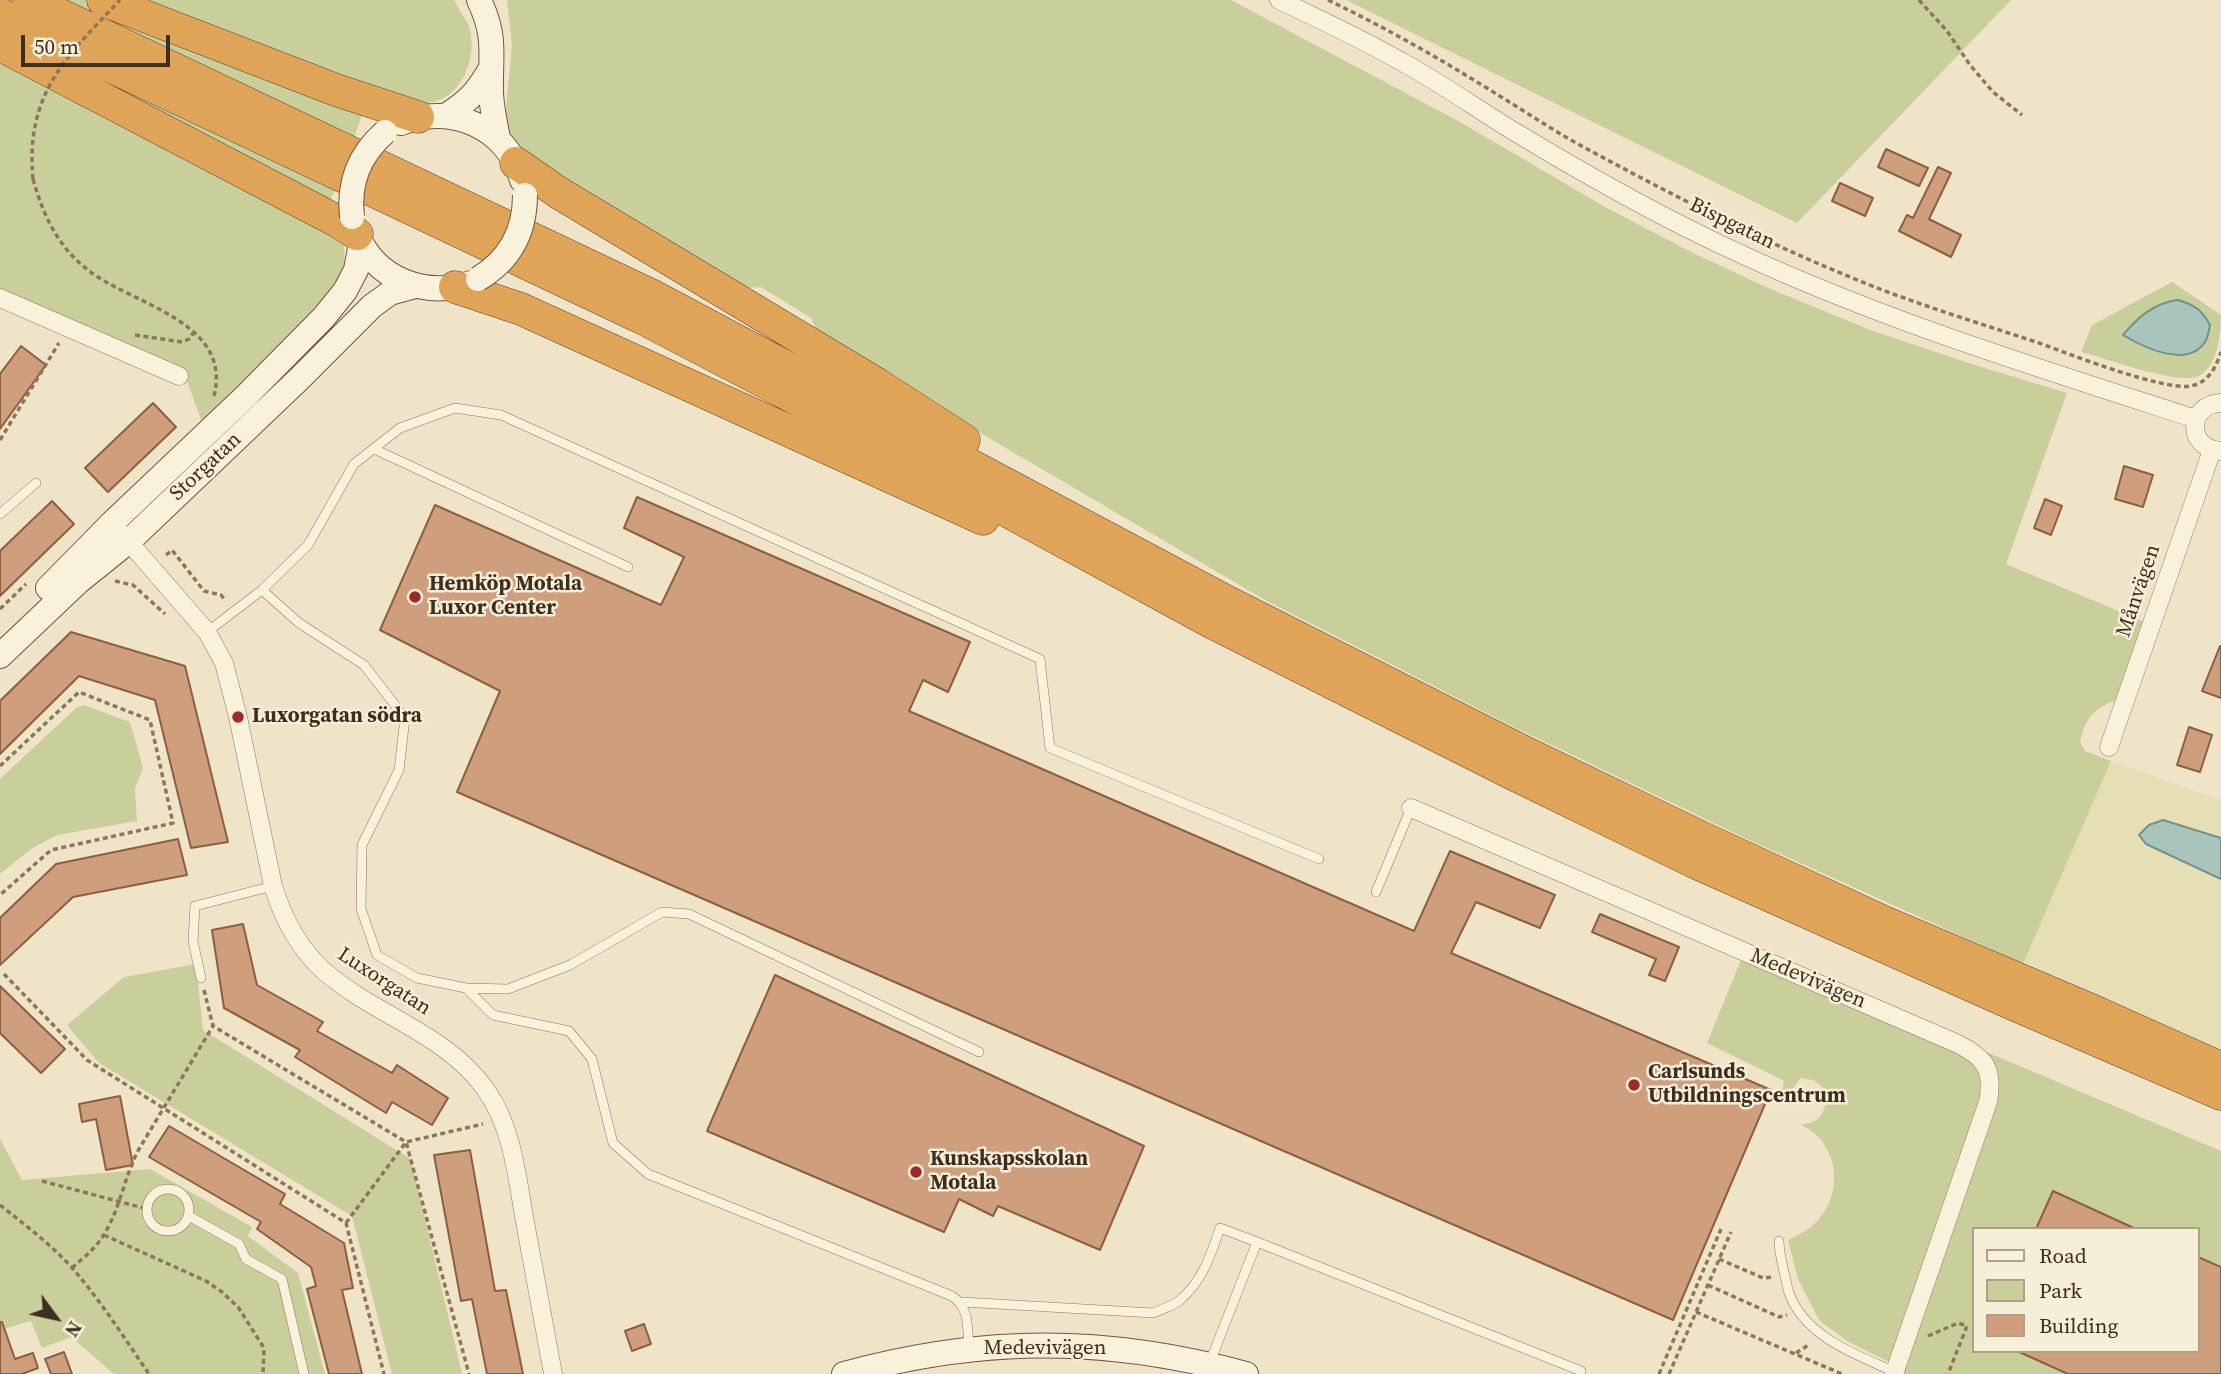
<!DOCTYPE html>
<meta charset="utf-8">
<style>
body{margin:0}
#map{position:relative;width:2221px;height:1374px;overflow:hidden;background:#f0e4c8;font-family:"Source Serif 4",serif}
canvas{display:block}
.legend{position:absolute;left:1972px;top:1227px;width:228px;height:126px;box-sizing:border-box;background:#f7eed8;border:2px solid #ada18e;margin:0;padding:9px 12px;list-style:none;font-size:21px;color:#3d2e20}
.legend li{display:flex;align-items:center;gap:14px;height:35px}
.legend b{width:35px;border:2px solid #ada18e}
.north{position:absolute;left:21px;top:1283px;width:70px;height:70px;-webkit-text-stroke:5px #f7eed8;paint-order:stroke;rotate:123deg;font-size:19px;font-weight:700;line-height:28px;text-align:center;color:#3d2e20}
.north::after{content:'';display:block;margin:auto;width:24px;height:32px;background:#3d2e20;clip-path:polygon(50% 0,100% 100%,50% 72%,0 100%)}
.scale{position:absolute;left:21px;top:35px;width:149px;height:32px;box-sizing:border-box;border:4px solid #3d2e20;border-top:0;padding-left:9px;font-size:21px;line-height:24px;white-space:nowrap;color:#3d2e20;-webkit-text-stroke:5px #f7eed8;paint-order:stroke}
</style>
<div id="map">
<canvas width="2221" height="1374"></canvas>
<ul class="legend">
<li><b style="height:9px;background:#faf1dc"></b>Road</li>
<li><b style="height:19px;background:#c9cf9b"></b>Park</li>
<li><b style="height:19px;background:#cf9f7d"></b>Building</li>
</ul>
<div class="north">N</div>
<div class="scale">50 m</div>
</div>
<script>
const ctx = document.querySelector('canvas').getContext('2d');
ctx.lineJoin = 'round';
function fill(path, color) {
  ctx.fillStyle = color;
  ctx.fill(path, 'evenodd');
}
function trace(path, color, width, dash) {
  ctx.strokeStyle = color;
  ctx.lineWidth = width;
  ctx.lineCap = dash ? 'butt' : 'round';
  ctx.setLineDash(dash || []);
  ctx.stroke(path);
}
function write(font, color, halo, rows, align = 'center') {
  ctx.font = font + ' "Source Serif 4",serif';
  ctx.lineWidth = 5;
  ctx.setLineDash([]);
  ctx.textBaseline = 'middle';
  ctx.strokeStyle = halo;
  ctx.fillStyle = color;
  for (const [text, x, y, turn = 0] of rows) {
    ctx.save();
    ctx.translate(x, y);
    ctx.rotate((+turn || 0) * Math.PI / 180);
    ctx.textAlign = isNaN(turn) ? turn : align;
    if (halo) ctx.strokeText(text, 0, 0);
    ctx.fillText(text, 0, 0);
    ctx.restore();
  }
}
const farmland = new Path2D(`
 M 2111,761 L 2221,800 L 2221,1052 L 2023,964 Z`);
const green = new Path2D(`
 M 0,0 L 454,0 C 458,8 464,16 468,24 C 480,54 462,103 424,103 C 407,102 388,94 371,90 L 335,191 L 319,219 L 344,244 L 345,265 L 333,288 L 304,327 L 203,425 L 183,370 L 0,306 Z
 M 507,0 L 1231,0 L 1460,122 L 1607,208 L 1691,252 L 1766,287 L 1868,329 L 1965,362 L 2067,393 L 2006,564 L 2145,622 L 2115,701 C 2094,707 2084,721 2080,742 L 2085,751 L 2111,761 L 2023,964 L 1747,839 L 1514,727 L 1265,600 L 820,339 L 811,318 L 761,287 L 737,289 L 550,177 L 515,144 L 508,128 L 506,107 L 512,45 Z
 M 1346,0 L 2011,0 L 1797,223 Z
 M 2172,282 L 2221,315 C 2221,333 2218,366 2199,376 C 2180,386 2105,358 2081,352 L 2092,325 Z
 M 84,705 L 130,722 L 143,768 L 135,789 L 137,821 L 57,835 L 31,849 L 0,874 L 0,779 L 76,708 Z
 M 1745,950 L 2221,1151 L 2221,1374 L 1897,1374 L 1900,1365 L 1885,1360 L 1847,1341 L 1819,1320 L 1798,1279 L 1788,1240 C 1796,1236 1805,1232 1812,1226 C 1845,1198 1841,1143 1801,1125 C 1826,1120 1820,1113 1831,1094 L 1813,1080 L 1801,1078 L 1786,1098 L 1781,1095 L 1784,1081 L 1707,1043 ZM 1974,1229 L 2198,1229 L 2198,1351 L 1974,1351 Z
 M 196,964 L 203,1030 L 411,1159 L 462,1374 L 392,1374 L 352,1216 L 99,1063 L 67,1025 L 124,977 Z
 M 0,1139 L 22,1180 L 150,1169 L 252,1227 L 248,1236 L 298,1273 L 325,1374 L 114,1374 L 71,1337 L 42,1348 L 31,1321 L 0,1330 Z`);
const water = new Path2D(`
 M 2178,300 C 2195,305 2202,310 2210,325 C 2209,330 2208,338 2205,342 C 2187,369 2143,347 2123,335 C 2138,317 2154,303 2178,300 Z
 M 2163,820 L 2221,838 L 2221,879 L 2146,844 L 2139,835 L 2149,825 Z`);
const building = new Path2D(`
 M 1886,149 L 1928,168 L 1919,186 L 1878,167 Z
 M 1938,167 L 1951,173 L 1929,219 L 1961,235 L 1951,257 L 1899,231 L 1907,215 L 1913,218 Z
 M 1840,183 L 1873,198 L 1865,216 L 1832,201 Z
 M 21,346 L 46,365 L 0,429 L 0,374 Z
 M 153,403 L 176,427 L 108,492 L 85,468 Z
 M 2124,466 L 2153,475 L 2143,507 L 2115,499 Z
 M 637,497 L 970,642 L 948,692 L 923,680 L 909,711 L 1414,931 L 1450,851 L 1555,895 L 1540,928 L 1476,902 L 1451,953 L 1771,1090 L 1673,1320 L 457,792 L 500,691 L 380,630 L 435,505 L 661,605 L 684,557 L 624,528 Z
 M 2045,499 L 2062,506 L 2051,535 L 2034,528 Z
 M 52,501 L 74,524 L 0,596 L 0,551 Z
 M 71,632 L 185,666 L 228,842 L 191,848 L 155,700 L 79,676 L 0,754 L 0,701 Z
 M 2220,646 L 2221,647 L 2221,698 L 2202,691 Z
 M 2189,727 L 2212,735 L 2200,772 L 2177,765 Z
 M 178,839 L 187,875 L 73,897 L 0,965 L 0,918 L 56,864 Z
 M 1600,914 L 1679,947 L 1665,981 L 1649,975 L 1656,959 L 1592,932 Z
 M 243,924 L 257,985 L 323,1022 L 317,1031 L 392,1073 L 397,1065 L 448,1098 L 432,1125 L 392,1102 L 386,1113 L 295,1057 L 300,1050 L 224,1008 L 212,930 Z
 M 775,975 L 1144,1146 L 1100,1250 L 998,1206 L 993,1216 L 959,1199 L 944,1232 L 707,1131 Z
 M 0,986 L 65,1049 L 41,1073 L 0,1033 Z
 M 120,1096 L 133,1165 L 106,1170 L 96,1119 L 82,1122 L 79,1104 Z
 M 169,1126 L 285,1194 L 280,1204 L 344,1243 L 353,1288 L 342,1290 L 362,1374 L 329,1374 L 307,1289 L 316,1286 L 311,1267 L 257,1229 L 261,1222 L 149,1157 Z
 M 470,1150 L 495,1291 L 506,1290 L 523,1374 L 487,1374 L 472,1299 L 461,1301 L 434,1155 Z
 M 2053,1191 L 2136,1229 L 2036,1229 Z
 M 2198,1257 L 2221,1267 L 2221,1374 L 2068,1374 L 2017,1351 L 2198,1351 Z
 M 0,1322 L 2,1322 L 15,1359 L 33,1353 L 38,1368 L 22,1374 L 0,1374 Z
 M 644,1324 L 651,1344 L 632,1351 L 625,1331 Z
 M 64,1352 L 72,1374 L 51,1374 L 45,1359 Z`);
const path = new Path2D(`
 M 1328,0 C 1384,27 1437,57 1490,90 C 1523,110 1555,132 1589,150 C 1674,196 1760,240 1850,277 C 1912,303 1976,322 2039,343 C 2069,354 2164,391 2191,386 C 2209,382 2216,367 2221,352
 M 1919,0 L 1947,31 L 1970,65 L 1993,92 L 2022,115
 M 33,179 C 43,215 58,247 88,270 C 132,305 233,321 214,396
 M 135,335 L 182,342 L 189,339 L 194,332
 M 0,440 L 59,343
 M 166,555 L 172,550 L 204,591 L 221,595 L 225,600
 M 115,581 L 133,585 L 165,614
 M 0,609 L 26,584
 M 0,766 L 79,692 L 150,720 L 173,823 L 51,850 L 0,895
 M 4,974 L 87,1060 L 346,1223 L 384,1374
 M 204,990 L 213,1026 L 406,1142 L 469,1374
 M 42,1181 L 147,1209
 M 0,1205 C 25,1225 52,1245 73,1269 C 101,1301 125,1339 149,1374
 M 346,1223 L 406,1142 L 483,1124
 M 104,1235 L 206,1281 L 222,1292 L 238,1307 L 264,1348 L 263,1374
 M 1719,1259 L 1763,1278 L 1773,1277
 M 72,1268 C 83,1258 95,1249 103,1236 C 120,1210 124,1177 139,1149 L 213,1026
 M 1708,1285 L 1779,1317 L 1787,1315
 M 1696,1312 L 1842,1374
 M 1928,1336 L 1958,1323 L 1967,1326 L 1948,1374
 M 1796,1353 L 1810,1344
 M 1659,1374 L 1721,1229
 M 1669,1374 L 1731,1232`);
const lane = new Path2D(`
 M 374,449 L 628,567
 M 0,514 L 36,483
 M 262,590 L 299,623 L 364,665 L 405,718 L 399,770 L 362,845 L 361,909 L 377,955 L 417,978 L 466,988 L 508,989 L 570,965 L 662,912 L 689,914 L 979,1052
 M 207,632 L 262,590 L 308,545 L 354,464 L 400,428 L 455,408 L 501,415 L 1040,659 L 1050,748 L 1319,859
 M 1376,892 L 1411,808
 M 201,978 L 193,941 L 195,906 L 273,886
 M 466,988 L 493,1015 L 569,1031 L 592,1059 L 613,1143 L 648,1174 L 952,1296 C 970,1308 967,1327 969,1347
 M147 1210a21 21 0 1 1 42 0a21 21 0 1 1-42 0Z
 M 189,1216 L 239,1244 L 246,1259 L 282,1279 L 304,1374
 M 1779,1241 C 1779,1252 1782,1262 1784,1272 C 1786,1279 1787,1287 1789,1293 C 1805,1337 1857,1355 1895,1372
 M 962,1302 L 1153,1313 C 1162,1309 1172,1306 1179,1301 C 1202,1282 1211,1255 1220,1228 L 1257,1242
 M 1210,1362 L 1257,1242 L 1581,1371`);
const street = new Path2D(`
 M 1279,0 C 1321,20 1362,39 1402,62 C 1441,83 1477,109 1515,132 C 1578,170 1643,207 1709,239 C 1865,315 2032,366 2196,419
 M 0,298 L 179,376
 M 2221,403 C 2187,404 2186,449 2221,451
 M 122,534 L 207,632 L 224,663 L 238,717 L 273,886 C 283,918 298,948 324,971 C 375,1016 446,1033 486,1090 C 513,1128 517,1178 525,1222 C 534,1273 544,1323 553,1374
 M 2109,747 L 2212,450
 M 1411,808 L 1956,1043 C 1985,1057 1994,1069 1988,1102 L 1894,1374`);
const secondary = new Path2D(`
 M 479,0 C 497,38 490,54 491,94 C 492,109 495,124 498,138
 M 447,115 C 469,101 478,91 491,68
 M 401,123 C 451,103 507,127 522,180
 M 357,234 C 376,280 425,298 471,283
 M 48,588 L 112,523 L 246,396 L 324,317 L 345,291 L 356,270 L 361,243
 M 0,656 L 78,582 L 129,541 L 298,380 L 372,306 L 390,293 L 415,286
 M 844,1374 C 983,1336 1106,1336 1246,1374`);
const highway = new Path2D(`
 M 29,0 L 655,297 L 1224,600 L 1524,752 L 1705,839 L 1884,922 L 2091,1010 L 2221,1068
 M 103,0 L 336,90 L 418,117
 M 0,14 L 642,318 L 904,455 L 1211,622 L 1513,774 L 1694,862 L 2008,1002 L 2221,1094
 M 0,45 L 337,221 L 357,234
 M 516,163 L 559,193 L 877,384 L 964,440
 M 455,287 L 521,309 L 983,519`);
const pathBridge = new Path2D(`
 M 33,179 C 25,94 66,57 120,0`);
const secondaryBridge = new Path2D(`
 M 352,217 C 348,182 359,155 385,132
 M 478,279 C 510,260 525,232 525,195`);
const markers = [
 [415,597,7,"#9e2a2b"],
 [238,717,7,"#9e2a2b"],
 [1634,1085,7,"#9e2a2b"],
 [916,1172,7,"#9e2a2b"]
];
const streetNames = [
 ["Bispgatan",1732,224,26],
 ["Storgatan",206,467,-43],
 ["Månvägen",2139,591,-71],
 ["Medevivägen",1808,979,23],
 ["Luxorgatan",384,982,33],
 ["Medevivägen",1045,1349]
];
const poiNames = [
 ["Hemköp Motala",429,585],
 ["Luxor Center",429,609],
 ["Luxorgatan södra",252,717],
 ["Carlsunds",1648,1073],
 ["Utbildningscentrum",1648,1097],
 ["Kunskapsskolan",930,1160],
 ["Motala",930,1184]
];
fill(farmland, '#e6deb5');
fill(green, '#c9cf9b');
fill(water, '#a9c4bc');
trace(water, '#6f938a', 2);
fill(building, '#cf9f7d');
trace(building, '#8d5f41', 2);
trace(lane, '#8d765c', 10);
trace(street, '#8d765c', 19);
trace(secondary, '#6f573f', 26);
trace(highway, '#5b4430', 33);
trace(path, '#8d765c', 3.5, [5, 3.5]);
trace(lane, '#faf1dc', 9);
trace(street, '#faf1dc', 18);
trace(secondary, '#faf1dc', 24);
trace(highway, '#e0a458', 32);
trace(secondaryBridge, '#6f573f', 26, []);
trace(pathBridge, '#8d765c', 3.5, [5, 3.5]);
trace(secondaryBridge, '#faf1dc', 24);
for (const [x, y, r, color] of markers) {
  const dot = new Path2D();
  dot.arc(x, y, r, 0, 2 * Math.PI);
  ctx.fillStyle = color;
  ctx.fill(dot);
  trace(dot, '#f7eed8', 2.5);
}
write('21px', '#3d2e20', '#f7eed8', streetNames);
write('bold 21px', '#3d2e20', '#f7eed8', poiNames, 'left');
</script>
